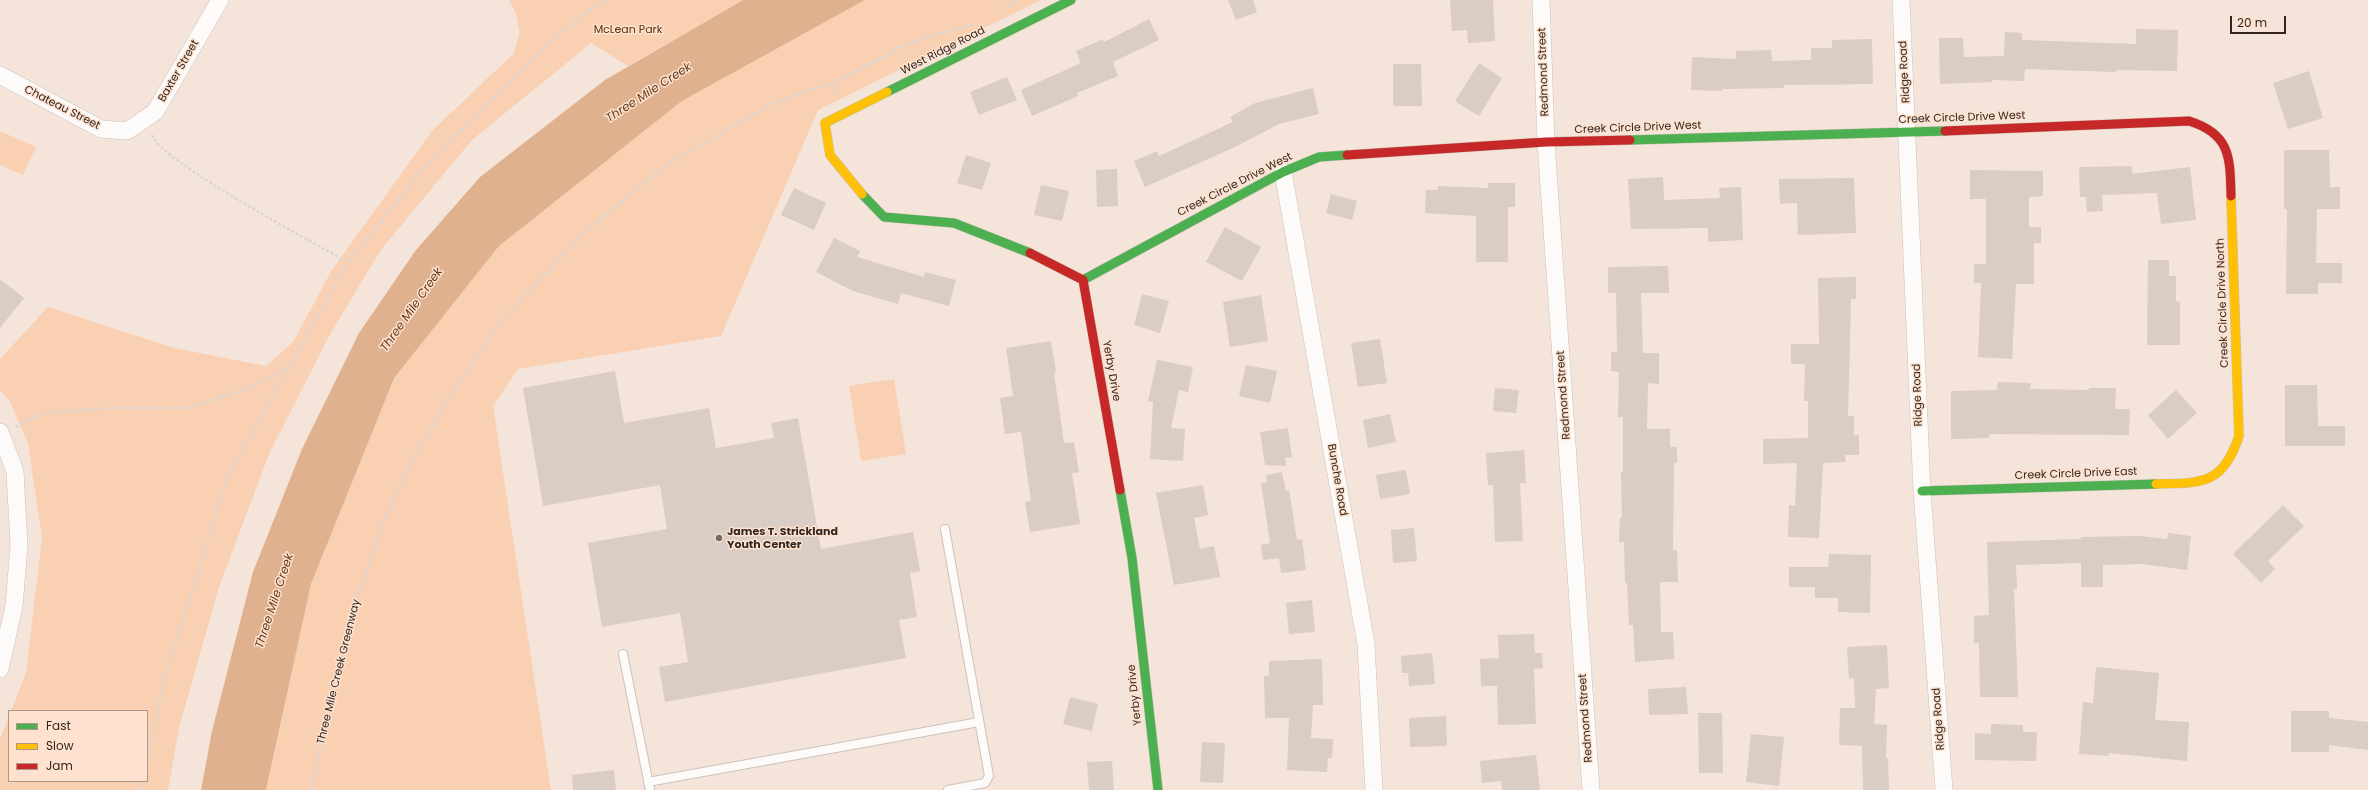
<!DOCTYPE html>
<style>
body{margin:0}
#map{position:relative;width:2368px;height:790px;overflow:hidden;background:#f4e4da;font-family:Poppins,sans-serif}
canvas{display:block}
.legend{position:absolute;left:8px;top:710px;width:140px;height:72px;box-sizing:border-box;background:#fee2cf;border:1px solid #ac9789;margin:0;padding:5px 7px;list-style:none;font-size:12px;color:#312720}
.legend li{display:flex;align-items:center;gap:8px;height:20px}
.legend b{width:20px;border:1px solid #ac9789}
.scale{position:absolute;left:2230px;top:16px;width:56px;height:18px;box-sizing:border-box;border:2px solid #312720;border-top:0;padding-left:5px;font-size:12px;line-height:14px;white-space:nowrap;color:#312720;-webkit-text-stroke:3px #fee2cf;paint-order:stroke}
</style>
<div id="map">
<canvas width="2368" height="790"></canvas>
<ul class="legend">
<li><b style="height:5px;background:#4caf50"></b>Fast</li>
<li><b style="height:5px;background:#ffc107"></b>Slow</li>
<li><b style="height:5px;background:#c62828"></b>Jam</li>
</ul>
<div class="scale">20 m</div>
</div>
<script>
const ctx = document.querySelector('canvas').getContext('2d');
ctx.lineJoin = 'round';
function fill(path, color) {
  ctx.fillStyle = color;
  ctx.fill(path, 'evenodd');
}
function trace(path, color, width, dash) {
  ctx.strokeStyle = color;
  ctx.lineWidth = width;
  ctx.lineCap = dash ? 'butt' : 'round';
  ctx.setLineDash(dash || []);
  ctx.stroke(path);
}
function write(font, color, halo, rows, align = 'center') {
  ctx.font = font + ' Poppins,sans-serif';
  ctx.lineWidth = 3;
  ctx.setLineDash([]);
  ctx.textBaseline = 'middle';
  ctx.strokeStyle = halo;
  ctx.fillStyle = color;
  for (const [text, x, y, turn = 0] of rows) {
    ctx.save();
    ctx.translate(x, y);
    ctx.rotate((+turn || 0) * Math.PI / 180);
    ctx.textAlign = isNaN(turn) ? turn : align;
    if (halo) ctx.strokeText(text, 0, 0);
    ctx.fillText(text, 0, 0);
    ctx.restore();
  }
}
const green = new Path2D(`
 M 509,0 L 743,0 L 628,66 L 591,43 L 472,140 L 380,251 L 329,336 L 269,454 L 219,587 L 179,728 L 168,790 L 0,790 L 0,739 L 9,716 L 9,781 L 147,781 L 147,711 L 11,711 L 26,673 L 42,538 L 28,443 L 10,402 L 0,390 L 0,359 L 48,307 L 174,348 L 266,366 L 293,342 L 332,270 L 432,131 L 514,53 L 520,32 L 515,11 Z
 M 865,0 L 1041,0 L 818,110 L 721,336 L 518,369 L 493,406 L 551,790 L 266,790 L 311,584 L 393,378 L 499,246 L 682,101 Z
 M 0,131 L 36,147 L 23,175 L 0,165 Z
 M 894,379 L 906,454 L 861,461 L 849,386 Z`);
const water = new Path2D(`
 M 743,0 L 865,0 L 682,101 L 499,246 L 394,378 L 311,584 L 266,790 L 201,790 L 212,731 L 253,572 L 302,449 L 359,333 L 416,250 L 480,177 L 605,80 Z`);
const building = new Path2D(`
 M 1228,0 L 1253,0 L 1257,12 L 1236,20 Z
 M 1450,0 L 1493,0 L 1495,41 L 1468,43 L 1467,30 L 1452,31 Z
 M 1149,19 L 1159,40 L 1113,62 L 1118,76 L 1077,93 L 1078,96 L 1032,116 L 1021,90 L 1081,63 L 1076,51 L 1103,39 L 1104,42 Z
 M 2136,29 L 2178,30 L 2177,71 L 2116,70 L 2116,72 L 2025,69 L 2024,81 L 1992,80 L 1992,82 L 1940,84 L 1939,38 L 1963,38 L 1964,57 L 2004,56 L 2005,32 L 2022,33 L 2022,40 L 2136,44 Z
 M 1872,39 L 1873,84 L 1784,85 L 1784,88 L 1722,89 L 1722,91 L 1691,90 L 1692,57 L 1736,59 L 1736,51 L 1771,50 L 1772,61 L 1811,60 L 1811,48 L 1832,48 L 1832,40 Z
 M 1479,63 L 1502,78 L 1479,116 L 1455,101 Z
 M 1393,64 L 1421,64 L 1422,106 L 1393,106 Z
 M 2309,71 L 2323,118 L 2288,129 L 2273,83 Z
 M 1007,77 L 1017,100 L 979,115 L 970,92 Z
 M 1313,88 L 1319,114 L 1279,124 L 1235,147 L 1145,187 L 1134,161 L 1157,151 L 1159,156 L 1233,122 L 1230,117 L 1255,103 Z
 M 2284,150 L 2329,150 L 2330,187 L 2340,187 L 2340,209 L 2317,209 L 2316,263 L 2342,263 L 2342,283 L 2318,283 L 2318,294 L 2286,294 L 2287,209 L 2284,209 Z
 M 966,155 L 991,163 L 982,190 L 957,183 Z
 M 2132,166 L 2132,174 L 2190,167 L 2196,220 L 2161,224 L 2157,193 L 2102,195 L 2103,211 L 2087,212 L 2086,197 L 2080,197 L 2079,167 Z
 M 1117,169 L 1118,206 L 1097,207 L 1096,170 Z
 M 1970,170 L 2043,171 L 2043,196 L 2029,197 L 2029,227 L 2041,227 L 2041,243 L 2034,243 L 2034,284 L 2016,284 L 2012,359 L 1978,357 L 1981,283 L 1974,283 L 1974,264 L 1986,264 L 1986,199 L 1970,199 Z
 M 1663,177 L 1664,200 L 1720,198 L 1719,188 L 1741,187 L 1743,240 L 1708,242 L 1708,228 L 1631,229 L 1628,179 Z
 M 1854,178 L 1856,233 L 1798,235 L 1797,203 L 1780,204 L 1779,179 Z
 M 1488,183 L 1515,183 L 1515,207 L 1508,207 L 1508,262 L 1476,262 L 1476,216 L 1425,213 L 1426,190 L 1438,190 L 1438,186 L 1488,188 Z
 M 1041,185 L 1069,191 L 1062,221 L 1034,215 Z
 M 794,188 L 826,203 L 814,230 L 781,215 Z
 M 1331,194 L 1357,201 L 1352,220 L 1326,213 Z
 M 1225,227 L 1261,247 L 1242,281 L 1206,262 Z
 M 834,238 L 860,251 L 857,257 L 924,277 L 925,272 L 956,280 L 949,306 L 901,293 L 898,304 L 853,291 L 816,272 Z
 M 2148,260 L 2169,260 L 2169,276 L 2176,276 L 2176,301 L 2180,302 L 2180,345 L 2147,345 Z
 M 1668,266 L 1669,293 L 1641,293 L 1643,353 L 1659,353 L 1659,384 L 1648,383 L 1647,429 L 1670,429 L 1670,447 L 1677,447 L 1677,463 L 1674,463 L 1673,550 L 1677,550 L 1678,582 L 1660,582 L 1661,632 L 1673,632 L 1674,659 L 1635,662 L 1633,625 L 1629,625 L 1627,583 L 1625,583 L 1624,542 L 1619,542 L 1620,518 L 1622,518 L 1621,472 L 1623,472 L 1623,417 L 1618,417 L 1619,372 L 1611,371 L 1611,352 L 1617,352 L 1616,293 L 1608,293 L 1608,267 Z
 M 1856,277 L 1856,299 L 1851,299 L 1848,416 L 1854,416 L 1854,435 L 1859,435 L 1859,455 L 1845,455 L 1846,462 L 1823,463 L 1819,538 L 1788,537 L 1789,505 L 1795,506 L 1797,463 L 1763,464 L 1763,439 L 1808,438 L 1808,401 L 1804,401 L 1805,364 L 1791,364 L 1791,344 L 1819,344 L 1818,278 Z
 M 0,279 L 24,298 L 0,328 Z
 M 1142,294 L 1169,301 L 1160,333 L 1134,325 Z
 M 1261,295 L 1268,341 L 1230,347 L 1223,302 Z
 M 1380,339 L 1387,383 L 1358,387 L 1351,343 Z
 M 1051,341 L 1056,372 L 1054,373 L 1064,443 L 1074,442 L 1079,472 L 1072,473 L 1080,524 L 1030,532 L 1025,502 L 1031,501 L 1021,432 L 1005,434 L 1000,398 L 1013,396 L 1006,348 Z
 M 1157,360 L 1193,367 L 1188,392 L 1179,390 L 1171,428 L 1185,429 L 1183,461 L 1150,459 L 1153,402 L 1148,401 Z
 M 1246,365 L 1277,371 L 1270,403 L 1239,396 Z
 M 615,371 L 624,423 L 709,408 L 716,448 L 774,438 L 771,423 L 798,418 L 821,549 L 913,532 L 920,571 L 910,573 L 917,617 L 899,620 L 906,658 L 665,702 L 659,667 L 688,662 L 680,613 L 602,627 L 588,543 L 667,529 L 660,485 L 543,506 L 523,388 Z
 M 1998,382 L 2031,383 L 2030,389 L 2089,390 L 2089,388 L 2116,388 L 2115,409 L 2130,409 L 2129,435 L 1989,434 L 1989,438 L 1951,439 L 1951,391 L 1997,390 Z
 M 2285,385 L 2317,385 L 2318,426 L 2345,426 L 2345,446 L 2285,446 Z
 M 1495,388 L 1519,390 L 1516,413 L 1493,411 Z
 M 2176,390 L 2197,413 L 2168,439 L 2148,415 Z
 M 1390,414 L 1396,442 L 1368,448 L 1363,420 Z
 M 1288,428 L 1292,457 L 1285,458 L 1286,466 L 1265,465 L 1260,432 Z
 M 1524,450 L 1526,483 L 1520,483 L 1523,541 L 1495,542 L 1493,485 L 1488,485 L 1486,453 Z
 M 1406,470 L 1410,494 L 1380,499 L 1376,475 Z
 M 1282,472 L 1286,491 L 1289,490 L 1297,540 L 1302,539 L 1306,570 L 1281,573 L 1279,558 L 1263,560 L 1261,545 L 1270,543 L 1261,483 L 1267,482 L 1266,475 Z
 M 1203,485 L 1208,515 L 1194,518 L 1200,549 L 1214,546 L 1220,577 L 1174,585 L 1156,493 Z
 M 2283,505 L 2304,526 L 2268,561 L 2275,569 L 2261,583 L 2233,554 Z
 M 1414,528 L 1417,561 L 1393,563 L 1391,530 Z
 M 2168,533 L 2191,536 L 2187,570 L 2142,564 L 2103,565 L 2103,587 L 2081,587 L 2081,563 L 2016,565 L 2017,589 L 2014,589 L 2018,697 L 1980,697 L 1979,643 L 1974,643 L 1974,616 L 1989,615 L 1987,542 L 2081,539 L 2081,537 L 2139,536 L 2167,539 Z
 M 1829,554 L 1871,555 L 1870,613 L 1838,612 L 1838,598 L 1815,598 L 1815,587 L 1789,587 L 1789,567 L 1828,567 Z
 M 1312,600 L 1315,632 L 1289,634 L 1286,603 Z
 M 1534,634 L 1535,653 L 1542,653 L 1543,668 L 1534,669 L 1536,724 L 1498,725 L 1497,686 L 1481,686 L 1480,659 L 1499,658 L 1498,635 Z
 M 1887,645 L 1889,688 L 1876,689 L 1874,724 L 1887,725 L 1886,758 L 1888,758 L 1889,790 L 1863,790 L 1862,746 L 1839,745 L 1840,708 L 1855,708 L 1854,678 L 1849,679 L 1847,647 Z
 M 1432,653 L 1435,684 L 1409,686 L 1408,673 L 1402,673 L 1401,656 Z
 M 1322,659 L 1323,705 L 1313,705 L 1311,738 L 1333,739 L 1332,758 L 1328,758 L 1327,772 L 1287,770 L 1289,718 L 1265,718 L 1264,676 L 1269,676 L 1269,661 Z
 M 2096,667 L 2159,673 L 2155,720 L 2189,722 L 2187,761 L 2109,753 L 2109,756 L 2079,754 L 2083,702 L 2093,703 Z
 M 1686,687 L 1688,714 L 1649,715 L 1648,689 Z
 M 1070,697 L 1098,704 L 1092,731 L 1063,724 Z
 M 2291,711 L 2329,711 L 2329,718 L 2368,722 L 2368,750 L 2329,745 L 2329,752 L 2291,752 Z
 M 1698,713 L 1722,713 L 1723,773 L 1699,773 Z
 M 1446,716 L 1447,746 L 1410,747 L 1409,718 Z
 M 1991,724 L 2023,725 L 2023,732 L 2037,732 L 2036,761 L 1975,760 L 1975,733 L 1991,734 Z
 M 1751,734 L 1784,737 L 1779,786 L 1746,782 Z
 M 1202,742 L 1225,743 L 1223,783 L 1200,782 Z
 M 1536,755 L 1540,790 L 1502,790 L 1501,781 L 1482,783 L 1480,761 Z
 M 1112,761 L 1114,790 L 1089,790 L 1087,762 Z
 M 614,770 L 616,790 L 573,790 L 572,775 Z`);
const path = new Path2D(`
 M 1003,9 L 1019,0
 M 833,83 L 837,94
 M 152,135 C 159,160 317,245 348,262
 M 16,427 L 43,413 L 114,408 L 187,408 L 250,388 L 291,365 L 348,262 L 437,153 L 557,36 L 594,7 L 608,0
 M 147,763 L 164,680 L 228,476 L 290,366
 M 141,790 L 143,781
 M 312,790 L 320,748 L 350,621 L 381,527 L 407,470 L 448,399 L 499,323 L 585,232 L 649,178 L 671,162 L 775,102 L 833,83 L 909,43 L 974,24`);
const lane = new Path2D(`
 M 945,529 L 989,776 L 985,783 L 948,790
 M 623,654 L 650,790
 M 648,782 L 979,722`);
const street = new Path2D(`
 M 1541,0 L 1546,142 L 1591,790
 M 1901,0 L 1922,491 L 1944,790
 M 0,75 L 101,129 L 127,131 L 155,112 L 220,0
 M 1283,172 L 1366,644 L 1374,790
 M 0,432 L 15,471 L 19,546 L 14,606 L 0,669`);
const fast = new Path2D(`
 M 887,92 L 1071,0
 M 1630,140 L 1945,131
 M 862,194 L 884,217 L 954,223 L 1030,253
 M 1083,280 L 1283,172 L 1319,157 L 1347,155
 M 1120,490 L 1132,558 L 1158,790
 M 1922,491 L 2156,484`);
const slow = new Path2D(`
 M 862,194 L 830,155 L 825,123 L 887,92
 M 2156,484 C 2202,483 2223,485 2239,436 L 2231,196`);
const jam = new Path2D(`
 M 1945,131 L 2189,121 C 2231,134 2230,158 2231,196
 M 1347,155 L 1546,142 L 1630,140
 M 1030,253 L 1083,280 L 1120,490`);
const markers = [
 [719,538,4,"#756961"]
];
const parkNames = [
 ["McLean Park",628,30]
];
const streetNames = [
 ["West Ridge Road",943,51,-27],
 ["Baxter Street",179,71,-60],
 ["Redmond Street",1544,72,-92],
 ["Ridge Road",1905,72,-93],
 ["Chateau Street",62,108,27],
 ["Creek Circle Drive West",1962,118,-2],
 ["Creek Circle Drive West",1638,128,-2],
 ["Creek Circle Drive West",1235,185,-27],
 ["Creek Circle Drive North",2223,303,-92],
 ["Yerby Drive",1111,371,80],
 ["Redmond Street",1564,395,-94],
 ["Ridge Road",1918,395,-92],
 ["Creek Circle Drive East",2076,474,-2],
 ["Bunche Road",1337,480,80],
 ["Three Mile Creek Greenway",339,672,-76],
 ["Yerby Drive",1135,695,-96],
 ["Redmond Street",1586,718,-94],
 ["Ridge Road",1939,719,-94]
];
const poiNames = [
 ["James T. Strickland",727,532],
 ["Youth Center",727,545]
];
const waterNames = [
 ["Three Mile Creek",649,93,-33],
 ["Three Mile Creek",412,310,-55],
 ["Three Mile Creek",275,601,-72]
];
fill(green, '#f9d0b2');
fill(water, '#e0b18f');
fill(building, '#d9cdc5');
trace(lane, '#cdc1b9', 10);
trace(street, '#cdc1b9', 18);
trace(fast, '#cdc1b9', 10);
trace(slow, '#cdc1b9', 10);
trace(jam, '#cdc1b9', 10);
trace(path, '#dbd6d3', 2.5, [3, 2]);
trace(lane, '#fdfbf9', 8);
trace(street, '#fdfbf9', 17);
trace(fast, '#4caf50', 9);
trace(slow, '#ffc107', 9);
trace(jam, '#c62828', 9);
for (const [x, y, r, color] of markers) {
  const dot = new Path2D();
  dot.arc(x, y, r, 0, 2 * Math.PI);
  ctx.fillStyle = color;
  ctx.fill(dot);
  trace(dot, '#fee2cf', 1.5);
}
write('11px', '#58300e', '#fee2cf', parkNames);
write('11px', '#312720', '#fee2cf', streetNames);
write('bold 11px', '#312720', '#fee2cf', poiNames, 'left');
write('italic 12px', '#633a1a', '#fee2cf', waterNames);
</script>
